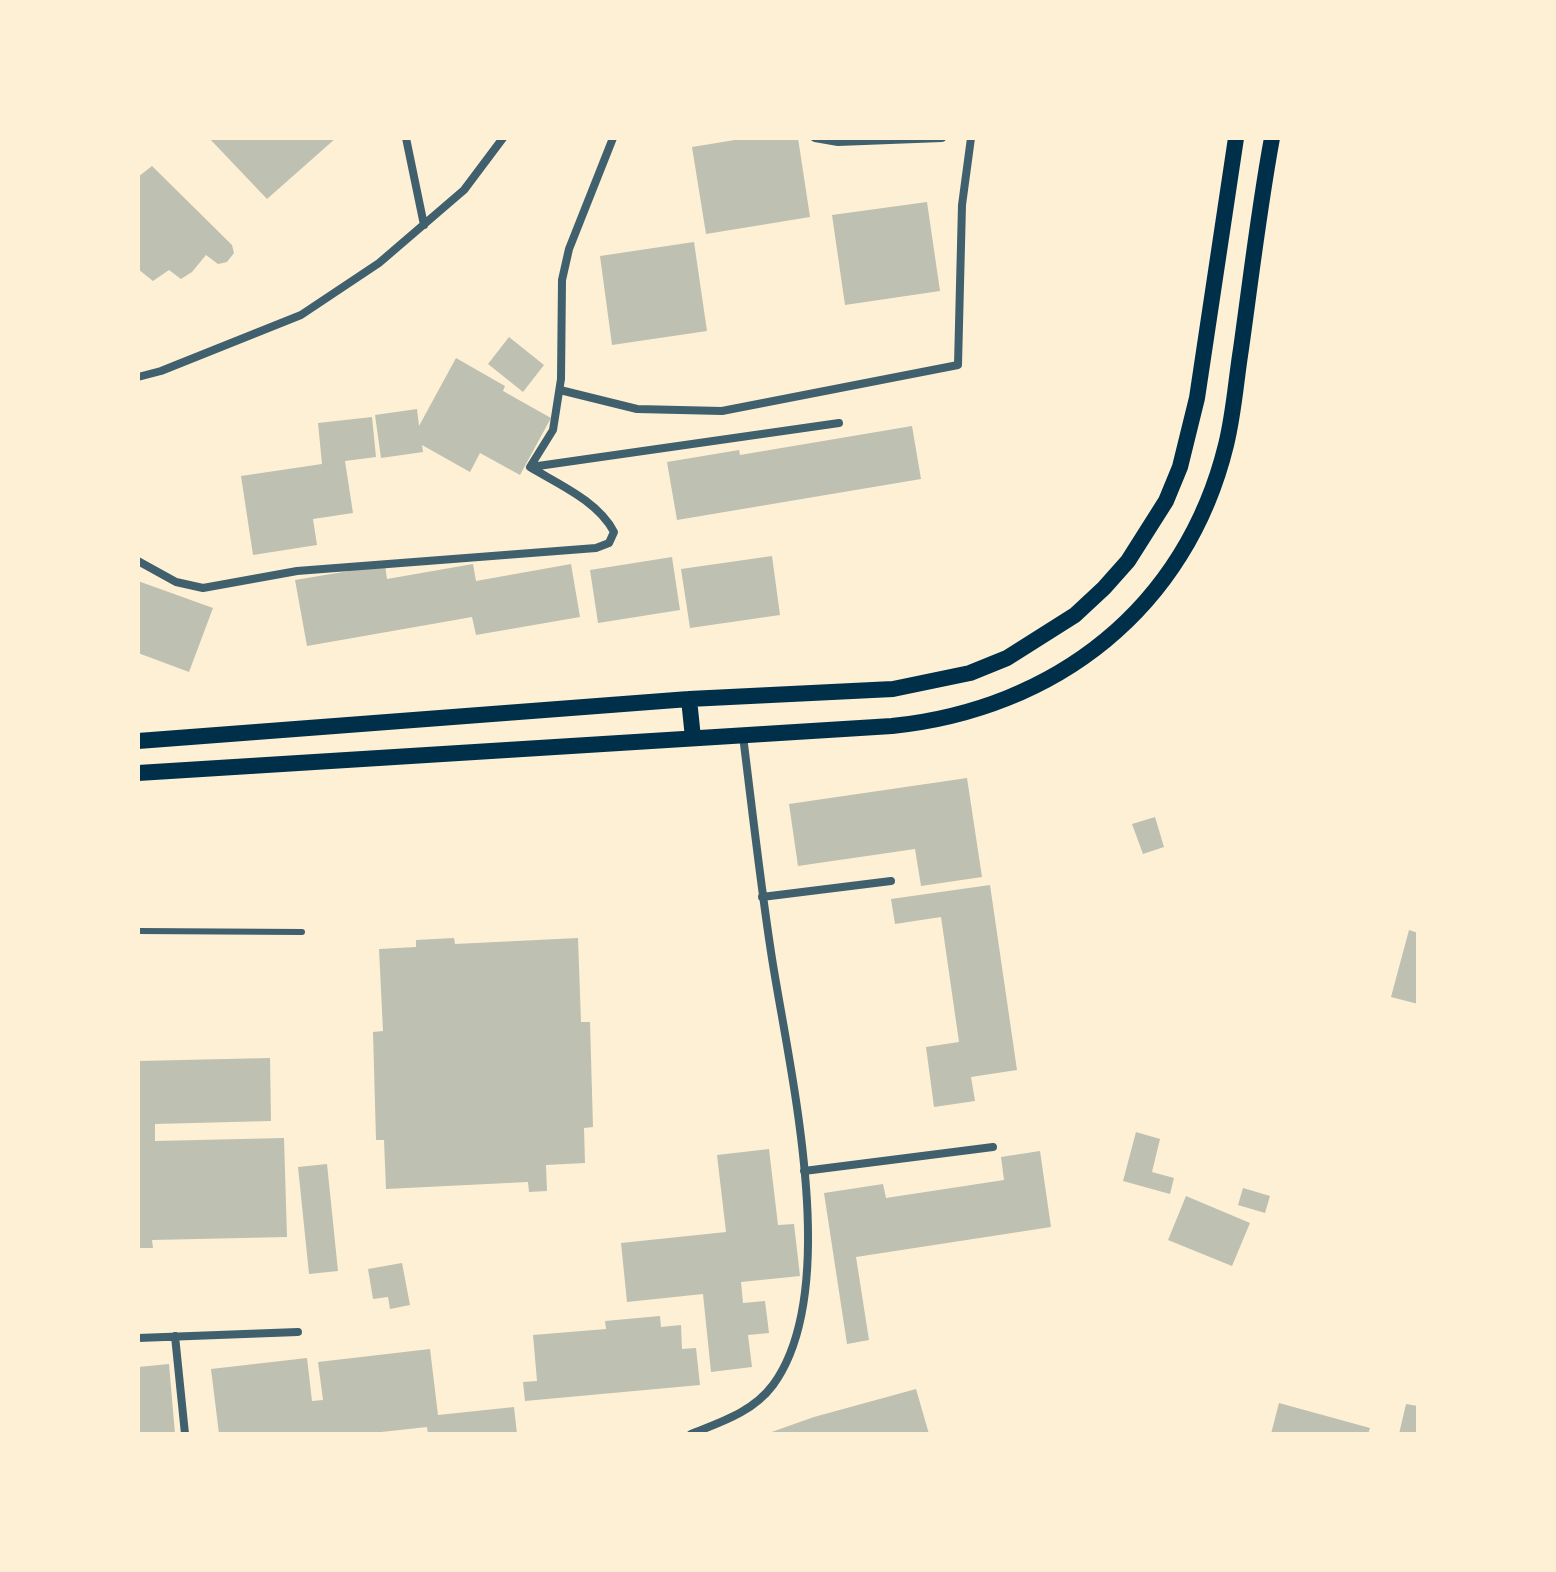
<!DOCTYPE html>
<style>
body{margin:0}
#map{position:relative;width:1556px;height:1572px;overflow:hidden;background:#fdf0d5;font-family:Overpass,sans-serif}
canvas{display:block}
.frame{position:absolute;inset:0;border:140px solid #fdf0d5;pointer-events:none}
</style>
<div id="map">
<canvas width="1556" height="1572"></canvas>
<div class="frame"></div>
</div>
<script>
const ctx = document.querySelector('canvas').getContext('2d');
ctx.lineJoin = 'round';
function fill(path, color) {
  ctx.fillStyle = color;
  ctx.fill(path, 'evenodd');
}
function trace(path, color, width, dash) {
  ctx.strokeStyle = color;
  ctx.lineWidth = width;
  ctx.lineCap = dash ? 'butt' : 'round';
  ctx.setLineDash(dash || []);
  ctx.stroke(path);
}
const building = new Path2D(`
 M 209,138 L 336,138 L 267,199 Z
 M 747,138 L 798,138 L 810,217 L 706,234 L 692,147 Z
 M 152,166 L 232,245 L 234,253 L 227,262 L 218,264 L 206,255 L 192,272 L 181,279 L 169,270 L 153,281 L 138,269 L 138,177 Z
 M 927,202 L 940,291 L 845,305 L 832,215 Z
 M 694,242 L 707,331 L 612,345 L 600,256 Z
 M 509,337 L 544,365 L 523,392 L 488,364 Z
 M 456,358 L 505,386 L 503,391 L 551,418 L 520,475 L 480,453 L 470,472 L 422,445 L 423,452 L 381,458 L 375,415 L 417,409 L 419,426 Z
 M 372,417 L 376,457 L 345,461 L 353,513 L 313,519 L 317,545 L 253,555 L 241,476 L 322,464 L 318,423 Z
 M 912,426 L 921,479 L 677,520 L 667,462 L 739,450 L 740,455 Z
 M 772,556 L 780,615 L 690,628 L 681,569 Z
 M 672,557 L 680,610 L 598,623 L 590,570 Z
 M 473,564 L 476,581 L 571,564 L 580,617 L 476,635 L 472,617 L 307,646 L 295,580 L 385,565 L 387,579 Z
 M 138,581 L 213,608 L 189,672 L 138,653 Z
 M 967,778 L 982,877 L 921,886 L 915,849 L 798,866 L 789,804 Z
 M 1155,817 L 1164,847 L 1143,854 L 1132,824 Z
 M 990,885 L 1017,1070 L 971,1077 L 975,1101 L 934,1107 L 926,1047 L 959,1042 L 941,917 L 895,924 L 891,899 Z
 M 1409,930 L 1418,933 L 1418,1004 L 1391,997 Z
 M 454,938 L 455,944 L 578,938 L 581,1022 L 590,1022 L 593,1127 L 584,1128 L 585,1163 L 546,1165 L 547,1191 L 529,1192 L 528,1182 L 386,1189 L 384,1140 L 376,1140 L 373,1032 L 383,1031 L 379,949 L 416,947 L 416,940 Z
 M 270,1058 L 271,1121 L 155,1124 L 155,1141 L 284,1138 L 287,1237 L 152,1240 L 153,1248 L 138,1248 L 138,1061 Z
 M 1136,1132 L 1160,1139 L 1152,1172 L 1174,1178 L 1170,1194 L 1123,1181 Z
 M 769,1149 L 778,1225 L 794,1224 L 800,1276 L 741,1282 L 743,1303 L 765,1301 L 769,1333 L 748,1335 L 752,1367 L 711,1372 L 703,1294 L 627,1302 L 621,1243 L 726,1232 L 717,1155 Z
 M 1040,1151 L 1051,1227 L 856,1257 L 869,1340 L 847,1344 L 824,1193 L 883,1184 L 886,1198 L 1004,1180 L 1001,1157 Z
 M 327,1164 L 338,1271 L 309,1274 L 298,1167 Z
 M 1243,1188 L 1270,1196 L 1265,1213 L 1238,1205 Z
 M 1186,1196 L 1250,1223 L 1232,1266 L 1168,1240 Z
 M 402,1263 L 410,1305 L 390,1309 L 388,1297 L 373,1299 L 368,1269 Z
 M 660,1316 L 661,1327 L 681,1325 L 682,1349 L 696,1348 L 700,1385 L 525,1401 L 523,1382 L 537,1381 L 533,1335 L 606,1329 L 605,1321 Z
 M 430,1349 L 438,1415 L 514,1407 L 517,1434 L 428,1434 L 427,1427 L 363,1434 L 219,1434 L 211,1369 L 307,1358 L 312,1401 L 323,1400 L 318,1362 Z
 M 169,1364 L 175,1434 L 138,1434 L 138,1367 Z
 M 916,1389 L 929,1434 L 766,1434 L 814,1417 Z
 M 1279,1403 L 1370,1428 L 1368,1434 L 1271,1434 Z
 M 1406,1404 L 1418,1406 L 1418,1434 L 1399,1434 Z`);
const service = new Path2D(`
 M 138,931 L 302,932`);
const minor = new Path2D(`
 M 406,138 L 424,225
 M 815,138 L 838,142 L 942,138
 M 138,377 L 161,371 L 301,315 L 379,263 L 464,190 L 503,138
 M 560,390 L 637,409 L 722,411 L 958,365 L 962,205 L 971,138
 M 531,467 L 839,423
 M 138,561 L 176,582 L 203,588 L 297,571 L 596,548 L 609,543 L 614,532 C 598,501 558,484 530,467 L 553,430 L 561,379 L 562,280 L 569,249 L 613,138
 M 762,897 L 891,881
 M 804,1171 L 993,1147
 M 175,1336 L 185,1434
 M 138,1338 L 298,1332
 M 691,1434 C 721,1422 753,1412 773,1385 C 844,1288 788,1065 771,952 C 760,880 752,808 743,736`);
const secondary = new Path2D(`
 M 689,699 L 693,738
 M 138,741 L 689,699 L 893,689 L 970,673 L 1007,658 L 1075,615 L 1104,588 L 1128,561 L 1166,501 L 1180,467 L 1197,398 L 1236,138
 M 138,773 L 892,726 C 1056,709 1186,608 1226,445 C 1234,413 1236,380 1241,349 C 1251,278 1259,208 1272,138`);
fill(building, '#bec0b2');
trace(service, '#3f606c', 6);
trace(minor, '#3f606c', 8);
trace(secondary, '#003049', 16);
</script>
